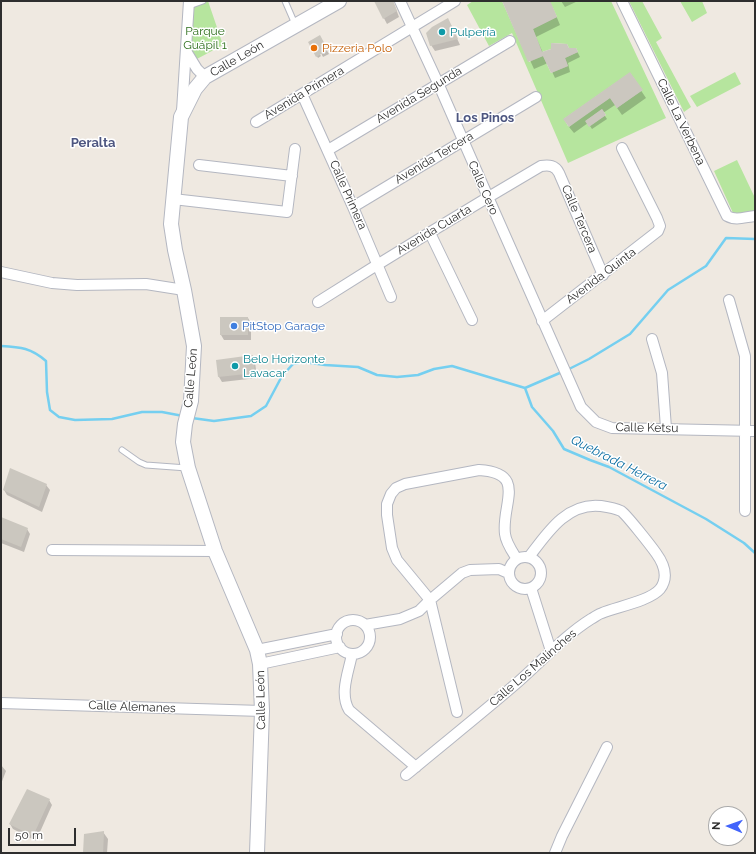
<!DOCTYPE html>
<meta charset="utf-8">
<style>
body{margin:0}
#map{position:relative;width:756px;height:854px;overflow:hidden;background:#efe9e1;font-family:Raleway,sans-serif}
canvas{display:block}
.frame{position:absolute;inset:0;border:2px solid #2e2e2e;pointer-events:none}
.north{position:absolute;left:708px;top:806px;width:40px;height:40px;box-sizing:border-box;background:#fff;border:1px solid #ababab;border-radius:50%;rotate:272deg;font-size:11px;font-weight:700;line-height:16px;text-align:center;color:#2e2e2e}
.north::after{content:'';display:block;margin:auto;width:14px;height:18px;background:#4264fb;clip-path:polygon(50% 0,100% 100%,50% 72%,0 100%)}
.scale{position:absolute;left:8px;top:828px;width:68px;height:18px;box-sizing:border-box;border:2px solid #2e2e2e;border-top:0;padding-left:5px;font-size:12px;line-height:14px;white-space:nowrap;color:#2e2e2e;-webkit-text-stroke:3px #fff;paint-order:stroke}
</style>
<div id="map">
<canvas width="756" height="854"></canvas>
<div class="frame"></div>
<div class="north">N</div>
<div class="scale">50 m</div>
</div>
<script>
const ctx = document.querySelector('canvas').getContext('2d');
ctx.lineJoin = 'round';
function fill(path, color) {
  ctx.fillStyle = color;
  ctx.fill(path, 'evenodd');
}
function trace(path, color, width, dash) {
  ctx.strokeStyle = color;
  ctx.lineWidth = width;
  ctx.lineCap = dash ? 'butt' : 'round';
  ctx.setLineDash(dash || []);
  ctx.stroke(path);
}
function write(font, color, halo, rows, align = 'center') {
  ctx.font = font + ' Raleway,sans-serif';
  ctx.lineWidth = 3;
  ctx.setLineDash([]);
  ctx.textBaseline = 'middle';
  ctx.strokeStyle = halo;
  ctx.fillStyle = color;
  for (const [text, x, y, turn = 0] of rows) {
    ctx.save();
    ctx.translate(x, y);
    ctx.rotate((+turn || 0) * Math.PI / 180);
    ctx.textAlign = isNaN(turn) ? turn : align;
    if (halo) ctx.strokeText(text, 0, 0);
    ctx.fillText(text, 0, 0);
    ctx.restore();
  }
}
const green = new Path2D(`
 M 195,1 L 208,1 L 223,45 L 195,60 L 189,51 Z
 M 473,1 L 502,1 L 529,62 L 543,56 L 551,73 L 568,66 L 565,58 L 578,52 L 576,48 L 569,48 L 567,44 L 551,43 L 551,49 L 542,52 L 533,29 L 557,17 L 550,1 L 611,1 L 666,118 L 568,163 L 512,33 L 489,46 L 467,5 ZM 630,73 L 642,90 L 617,108 L 610,98 L 568,126 L 564,119 ZM 602,109 L 606,115 L 589,126 L 586,121 Z
 M 629,1 L 642,1 L 662,38 L 656,42 L 691,107 L 684,112 Z
 M 680,1 L 702,1 L 707,13 L 692,22 Z
 M 735,72 L 741,84 L 697,107 L 690,96 Z
 M 737,160 L 755,198 L 755,212 L 737,215 L 733,213 L 714,171 Z`);
const shadow = new Path2D(`
 M 375,1 L 393,1 L 399,17 L 387,24 Z
 M 503,1 L 550,1 L 560,25 L 536,37 L 543,53 L 576,49 L 580,57 L 568,63 L 570,72 L 555,78 L 548,63 L 534,69 Z
 M 561,1 L 578,1 L 565,7 Z
 M 451,25 L 460,45 L 435,51 L 431,45 Z
 M 319,37 L 329,54 L 323,57 L 320,51 L 318,52 L 321,56 L 318,58 L 309,42 Z
 M 630,74 L 646,98 L 622,115 L 615,105 L 603,113 L 607,119 L 592,129 L 588,123 L 574,133 L 569,127 Z
 M 248,318 L 251,323 L 251,340 L 224,340 L 221,335 Z
 M 252,356 L 255,362 L 257,378 L 222,382 L 219,377 L 217,361 Z
 M 46,485 L 50,490 L 42,512 L 7,495 L 4,490 Z
 M 1,519 L 27,529 L 30,534 L 24,552 L 1,543 Z
 M 1,765 L 6,771 L 1,784 Z
 M 49,800 L 52,805 L 36,841 L 13,829 L 10,824 Z
 M 103,832 L 108,839 L 107,853 L 84,853 Z`);
const stream = new Path2D(`
 M 1,346 C 21,347 31,348 46,361 L 47,392 L 50,410 L 59,417 L 75,420 L 112,419 L 142,412 L 162,412 L 183,416
 M 567,370 L 589,359 L 630,334 L 668,290 L 706,266 L 726,238 L 755,239
 M 525,388 L 562,372
 M 192,418 L 214,421 L 251,416 L 266,406 L 282,376 L 293,364 L 304,362 L 325,365 L 358,367 L 377,375 L 397,377 L 418,375 L 434,369 L 452,366 L 525,388 L 532,407 L 553,431 L 564,449 L 590,460 L 609,467 L 706,519 L 744,543 L 755,553`);
const building = new Path2D(`
 M 374,1 L 393,1 L 397,11 L 383,19 Z
 M 502,1 L 550,1 L 557,17 L 533,29 L 542,52 L 551,49 L 551,43 L 567,44 L 569,48 L 576,48 L 578,52 L 565,58 L 568,66 L 551,73 L 543,56 L 528,62 Z
 M 448,18 L 458,39 L 430,46 L 426,33 L 432,27 Z
 M 320,35 L 328,50 L 316,57 L 308,42 Z
 M 630,72 L 643,90 L 617,108 L 610,98 L 569,127 L 563,119 Z
 M 602,109 L 606,115 L 589,127 L 585,121 Z
 M 220,317 L 248,317 L 248,335 L 220,335 Z
 M 253,355 L 255,373 L 218,377 L 216,360 Z
 M 10,468 L 47,484 L 39,507 L 3,490 Z
 M 1,517 L 28,528 L 21,547 L 1,539 Z
 M 27,789 L 50,799 L 33,836 L 9,824 Z
 M 104,831 L 103,853 L 83,853 L 84,834 Z`);
const service = new Path2D(`
 M 285,1 L 295,24
 M 189,6 L 203,1
 M 122,450 L 139,462 L 146,465 L 187,468`);
const minor = new Path2D(`
 M 400,1 L 438,83 L 488,197 L 581,407 L 596,422 L 612,428 L 755,431
 M 622,1 L 727,216 C 736,221 745,217 755,216
 M 186,51 L 197,69 L 205,77
 M 302,94 L 353,207 L 391,297
 M 182,111 L 189,1
 M 256,122 L 455,1
 M 328,150 L 510,41
 M 199,165 L 292,176
 M 173,199 L 287,212 L 295,149
 M 353,207 L 536,97
 M 430,233 L 472,320
 M 1,272 L 52,283 L 77,285 L 146,284 L 184,290
 M 729,300 L 745,356 L 745,511
 M 318,302 C 392,255 466,210 541,166 C 549,165 555,165 559,173 L 603,275
 M 542,321 L 658,231 L 660,226 L 657,218 L 622,148
 M 652,339 L 662,373 L 666,428
 M 52,550 L 215,551
 M509 573a16 16 0 1 1 32 0a16 16 0 1 1-32 0Z
 M 531,588 L 551,651
 M336 637a17 17 0 1 1 34 0a17 17 0 1 1-34 0Z
 M 365,625 L 400,619 L 419,611 L 430,600 L 462,573 L 470,570 L 499,569 L 508,573
 M 257,650 L 337,634
 M 352,654 C 349,671 339,693 349,710 L 416,767
 M 260,664 L 340,647
 M 1,703 L 262,711
 M 457,712 L 430,600 L 397,560 L 392,548 L 387,515 L 387,504 L 391,494 L 396,488 L 405,484 L 479,470 C 528,473 501,504 505,534 C 506,543 512,551 517,559
 M 406,775 C 443,744 481,714 518,682 C 542,661 564,636 591,619 C 595,617 598,614 602,613 C 616,607 650,601 660,589 C 669,577 664,564 656,553 C 651,546 626,514 621,511 C 615,508 608,507 601,506 C 567,502 547,533 529,557
 M 555,853 L 562,836 L 607,747`);
const secondary = new Path2D(`
 M 257,853 L 262,711 L 260,664 L 257,650 L 215,551 L 188,468 L 183,442 L 185,424 L 191,401 L 194,346 L 184,290 L 175,250 L 171,224 L 181,117 L 195,89 L 205,77 L 339,1`);
const markers = [
 [442,32,4,"#0f9aa8"],
 [314,48,4,"#e8710a"],
 [234,326,4,"#3f7fe0"],
 [235,366,4,"#0f9aa8"]
];
const parkNames = [
 ["Parque",205,31],
 ["Guápil 1",205,45]
];
const cultureNames = [
 ["Pulpería",450,32],
 ["Belo Horizonte",243,359],
 ["Lavacar",243,373]
];
const foodNames = [
 ["Pizzeria Polo",322,48]
];
const streetNames = [
 ["Calle León",237,59,-30],
 ["Avenida Primera",304,93,-31],
 ["Avenida Segunda",419,95,-31],
 ["Calle La Verbena",681,122,64],
 ["Avenida Tercera",434,158,-31],
 ["Calle Cero",483,188,66],
 ["Calle Primera",348,195,66],
 ["Calle Tercera",579,219,67],
 ["Avenida Cuarta",434,230,-31],
 ["Avenida Quinta",601,276,-37],
 ["Calle León",191,378,-85],
 ["Calle Ketsu",647,428,1],
 ["Calle Los Malinches",533,668,-41],
 ["Calle León",261,700,-91],
 ["Calle Alemanes",132,707,2]
];
const shopNames = [
 ["PitStop Garage",242,326]
];
const neighbourhoodNames = [
 ["Los Pinos",485,118],
 ["Peralta",93,143]
];
const waterNames = [
 ["Quebrada Herrera",619,463,27]
];
fill(green, '#b6e59e');
fill(shadow, '#0003');
trace(stream, '#75cff0', 2.5);
fill(building, '#cbc7bf');
trace(service, '#b4b7c1', 7);
trace(minor, '#b4b7c1', 12);
trace(secondary, '#b4b7c1', 16);
trace(service, '#fff', 5);
trace(minor, '#fff', 10);
trace(secondary, '#fff', 14);
for (const [x, y, r, color] of markers) {
  const dot = new Path2D();
  dot.arc(x, y, r, 0, 2 * Math.PI);
  ctx.fillStyle = color;
  ctx.fill(dot);
  trace(dot, '#fff', 1.5);
}
write('12px', '#2c6e1b', '#fff', parkNames);
write('12px', '#0d838f', '#fff', cultureNames, 'left');
write('12px', '#c56008', '#fff', foodNames, 'left');
write('12px', '#2e2e2e', '#fff', streetNames);
write('12px', '#366cbe', '#fff', shopNames, 'left');
write('bold 13px', '#4d5680', '#fff', neighbourhoodNames);
write('italic 13px', '#0d6fa3', '#fff', waterNames);
</script>
